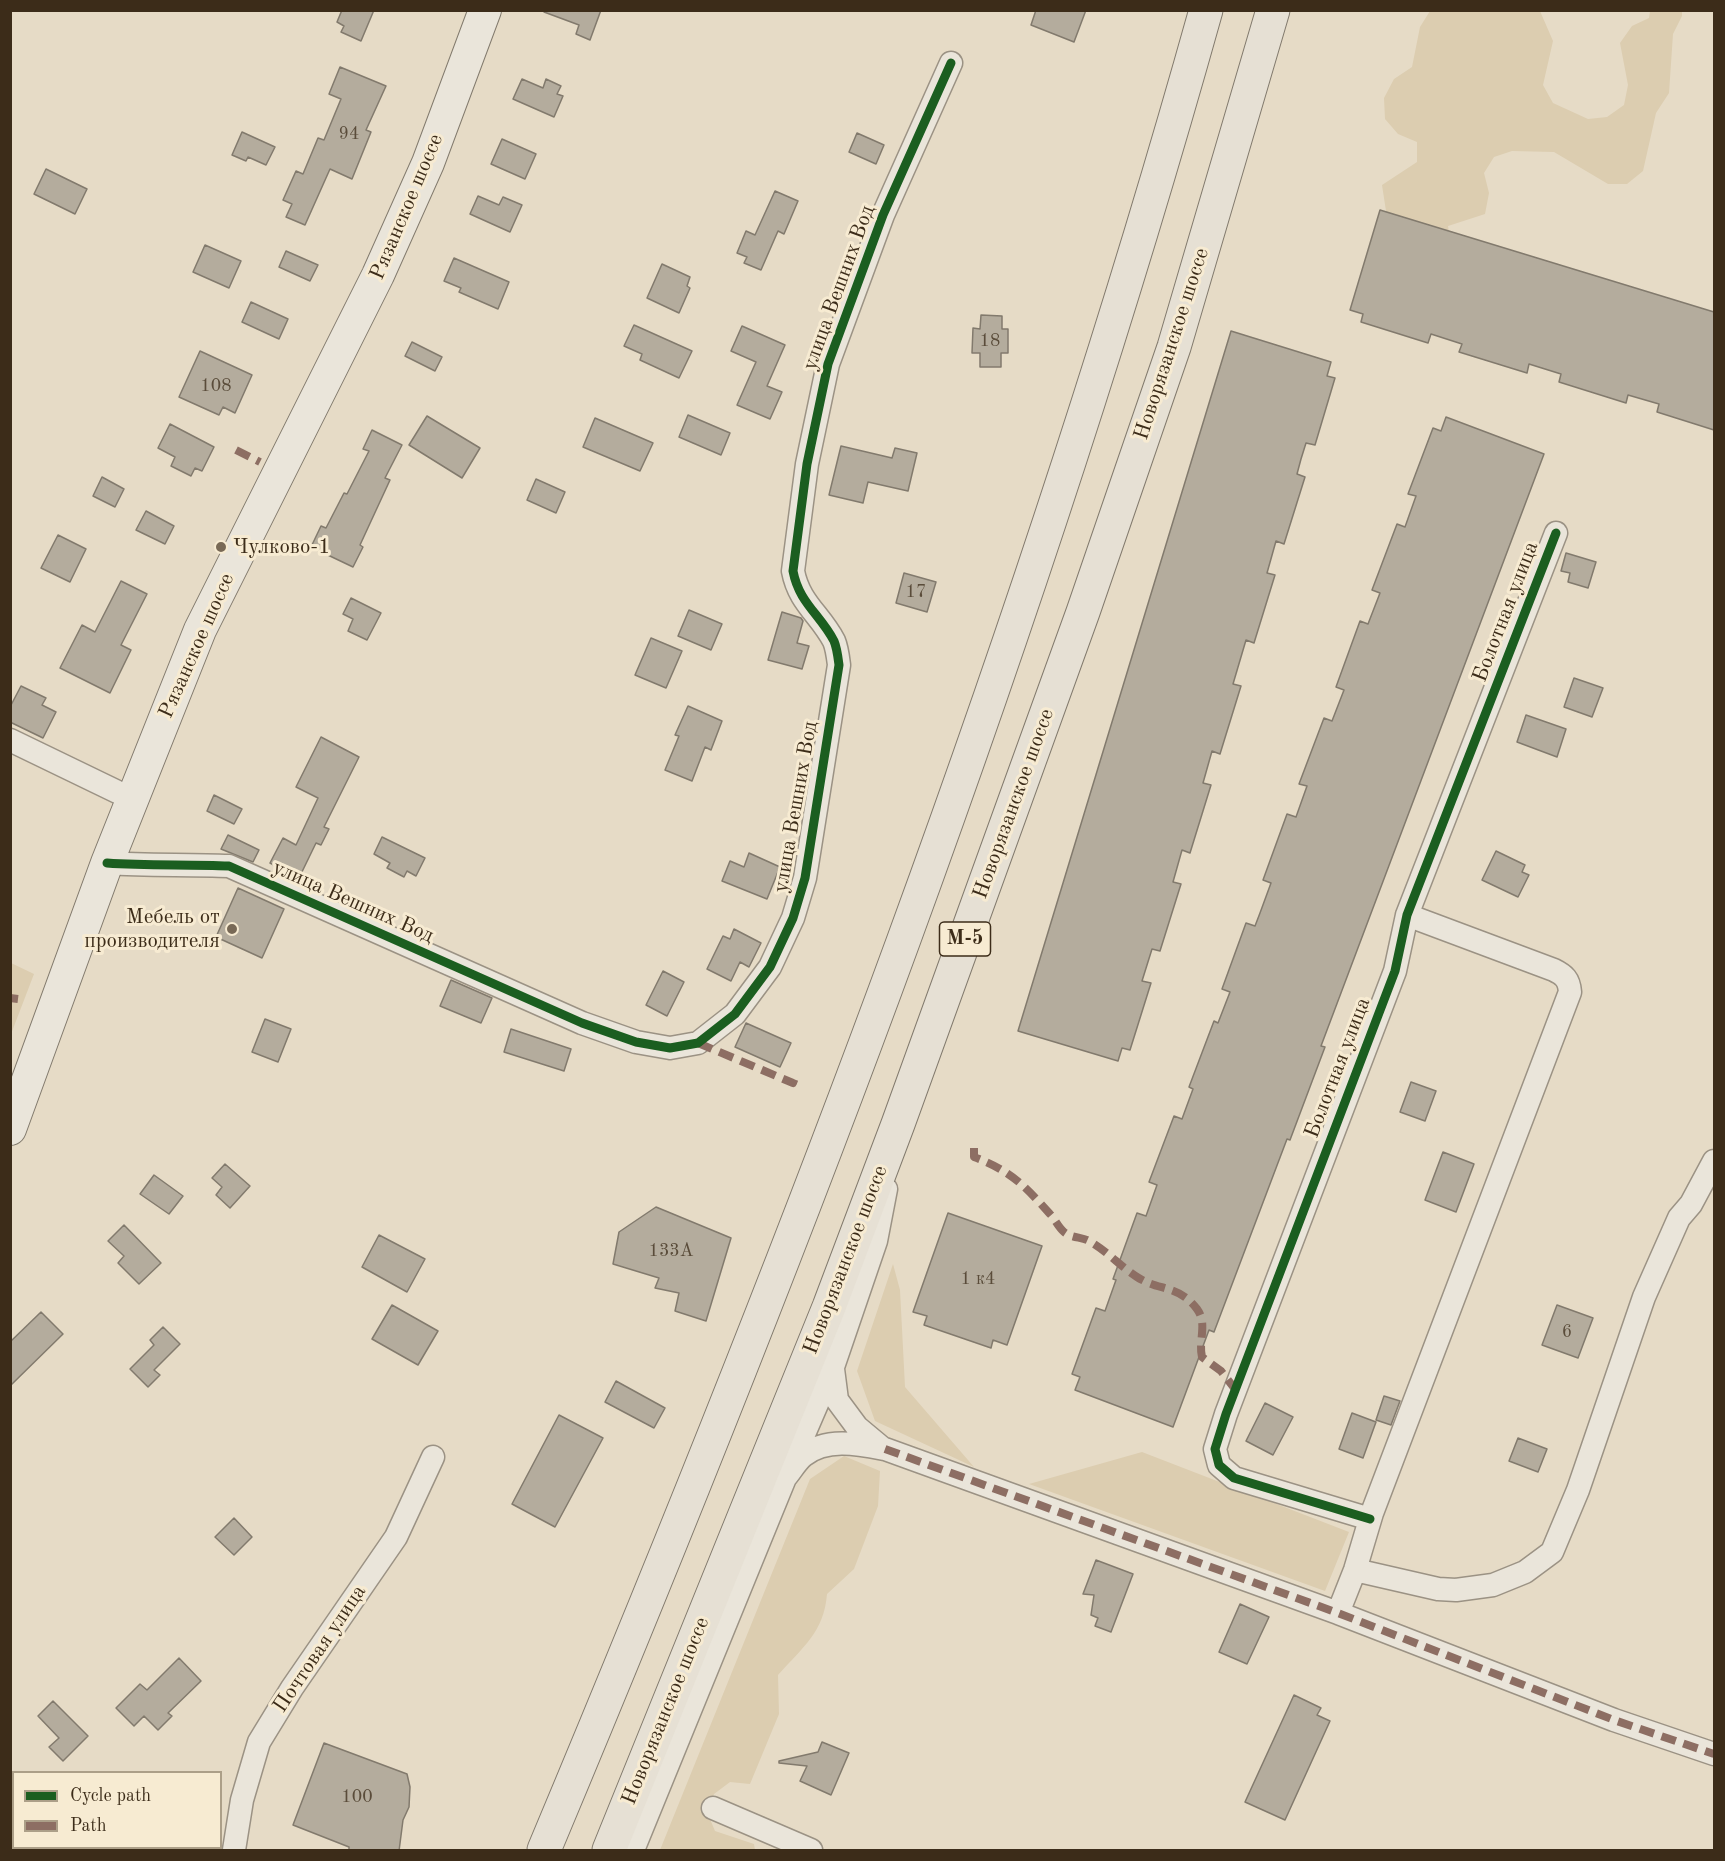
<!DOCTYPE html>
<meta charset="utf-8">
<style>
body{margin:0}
#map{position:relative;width:1725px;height:1861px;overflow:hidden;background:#e6dbc6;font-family:"Old Standard TT",serif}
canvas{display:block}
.frame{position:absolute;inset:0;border:12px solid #3c2c19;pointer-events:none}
.legend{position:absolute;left:12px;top:1771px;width:210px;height:78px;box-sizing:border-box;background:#f7ebd2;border:2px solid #ac9f88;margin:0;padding:8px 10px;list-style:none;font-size:18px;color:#3c2c19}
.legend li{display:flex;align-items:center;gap:12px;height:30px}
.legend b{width:30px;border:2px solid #ac9f88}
</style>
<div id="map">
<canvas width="1725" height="1861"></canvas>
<div class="frame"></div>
<ul class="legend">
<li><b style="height:8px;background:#1b5e20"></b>Cycle path</li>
<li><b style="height:8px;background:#8d6e63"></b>Path</li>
</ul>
</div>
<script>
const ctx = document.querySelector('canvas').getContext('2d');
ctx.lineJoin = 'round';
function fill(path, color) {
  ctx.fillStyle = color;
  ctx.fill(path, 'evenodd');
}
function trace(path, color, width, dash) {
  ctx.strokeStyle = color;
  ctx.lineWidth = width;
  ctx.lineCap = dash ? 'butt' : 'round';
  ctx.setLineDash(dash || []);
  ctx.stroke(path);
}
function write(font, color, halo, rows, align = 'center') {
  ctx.font = font + ' "Old Standard TT",serif';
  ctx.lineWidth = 6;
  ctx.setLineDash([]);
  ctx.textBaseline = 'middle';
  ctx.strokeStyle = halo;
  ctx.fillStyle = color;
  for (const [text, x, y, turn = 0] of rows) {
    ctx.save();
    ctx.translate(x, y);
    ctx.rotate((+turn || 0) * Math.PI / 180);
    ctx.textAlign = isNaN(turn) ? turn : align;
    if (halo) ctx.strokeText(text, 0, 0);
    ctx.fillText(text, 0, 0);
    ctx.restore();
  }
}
const green = new Path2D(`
 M 1430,11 L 1540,11 L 1553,41 L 1543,85 L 1553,103 L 1588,119 L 1607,117 L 1624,105 L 1628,85 L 1620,43 L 1632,26 L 1649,18 L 1650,11 L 1682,11 L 1682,16 L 1673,34 L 1669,93 L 1656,113 L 1643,171 L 1627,184 L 1608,184 L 1554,152 L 1512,151 L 1494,157 L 1484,173 L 1489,193 L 1485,214 L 1448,226 L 1451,245 L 1388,224 L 1382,185 L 1417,162 L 1417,142 L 1398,134 L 1385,119 L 1384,98 L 1394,79 L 1412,67 L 1420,27 Z
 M 11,963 L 34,974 L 11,1034 Z
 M 893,1264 L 900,1290 L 905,1387 L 974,1467 L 875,1421 L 857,1371 Z
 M 1142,1452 L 1349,1532 L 1325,1591 L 1029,1484 Z
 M 844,1456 L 880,1471 L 878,1506 L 854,1569 L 827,1594 C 824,1632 803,1647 778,1675 L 779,1714 L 750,1784 L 730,1782 L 714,1794 L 707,1812 L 715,1831 L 754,1844 L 755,1850 L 660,1850 L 810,1479 Z`);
const building = new Path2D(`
 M 342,10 L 374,10 L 361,41 L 341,32 L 344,26 L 337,22 Z
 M 545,10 L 601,10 L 590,40 L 576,34 L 579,25 L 544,12 Z
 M 1036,10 L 1086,10 L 1074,42 L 1031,25 Z
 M 340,67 L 386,86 L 366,130 L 371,132 L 352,179 L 330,169 L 305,225 L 286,217 L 292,204 L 283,200 L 296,171 L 303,174 L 318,138 L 324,140 L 341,99 L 329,94 Z
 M 522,79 L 543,88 L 546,79 L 561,86 L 557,94 L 563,96 L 554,117 L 513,99 Z
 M 242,132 L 275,147 L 266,165 L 248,157 L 246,161 L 232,155 Z
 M 857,133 L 884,145 L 876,164 L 849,152 Z
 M 502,139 L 536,154 L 525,179 L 491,164 Z
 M 46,169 L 87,189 L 75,214 L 34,194 Z
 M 775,191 L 798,201 L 784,234 L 778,231 L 761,270 L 744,263 L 747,257 L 737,253 L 746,231 L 755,235 Z
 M 478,196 L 499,205 L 503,197 L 522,205 L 510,232 L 470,214 Z
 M 1380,210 L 1714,312 L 1714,430 L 1657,412 L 1659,404 L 1628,395 L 1626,403 L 1559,382 L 1561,374 L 1529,364 L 1527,373 L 1459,352 L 1462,344 L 1431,334 L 1428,343 L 1361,322 L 1363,314 L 1350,310 Z
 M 205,245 L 241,261 L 229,288 L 193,272 Z
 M 286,251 L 318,265 L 310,281 L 279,267 Z
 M 454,258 L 509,282 L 498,309 L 459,292 L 461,288 L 444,281 Z
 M 662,264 L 690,277 L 687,286 L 690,288 L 679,313 L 647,298 Z
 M 251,302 L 288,319 L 279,339 L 242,322 Z
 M 981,315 L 1002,316 L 1002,329 L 1008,329 L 1008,353 L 1001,353 L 1001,367 L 980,367 L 980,353 L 972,353 L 973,328 L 980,329 Z
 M 634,325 L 692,351 L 679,378 L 640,360 L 642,354 L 624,346 Z
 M 742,326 L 785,345 L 767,386 L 782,392 L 770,419 L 737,405 L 756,362 L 731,351 Z
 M 1231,331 L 1331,362 L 1327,376 L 1335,378 L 1315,445 L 1306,443 L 1301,459 L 1297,474 L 1305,477 L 1284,544 L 1276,541 L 1267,573 L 1275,575 L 1254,643 L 1246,640 L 1233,684 L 1241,686 L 1220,754 L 1212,751 L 1203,783 L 1211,785 L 1190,853 L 1182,850 L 1173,882 L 1181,884 L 1160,951 L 1152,949 L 1142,981 L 1151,983 L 1130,1050 L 1122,1048 L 1118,1061 L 1018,1031 Z
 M 412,342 L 442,357 L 435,371 L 405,356 Z
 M 200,351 L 252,375 L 235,413 L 223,407 L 219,415 L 179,397 Z
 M 688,415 L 730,433 L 721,455 L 679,437 Z
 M 427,416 L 480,448 L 462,478 L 409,445 Z
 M 1446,417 L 1544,454 L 1321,1046 L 1325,1047 L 1290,1140 L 1287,1139 L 1214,1332 L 1209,1330 L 1173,1427 L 1075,1390 L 1080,1377 L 1072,1374 L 1096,1308 L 1105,1311 L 1116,1280 L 1113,1279 L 1137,1213 L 1146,1216 L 1157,1185 L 1149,1182 L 1174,1116 L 1182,1119 L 1193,1089 L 1189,1087 L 1214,1021 L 1218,1023 L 1230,992 L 1222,989 L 1246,923 L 1255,926 L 1260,913 L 1271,883 L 1263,880 L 1287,814 L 1296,817 L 1307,786 L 1299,784 L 1324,718 L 1332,721 L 1344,690 L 1336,687 L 1360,621 L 1368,624 L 1380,593 L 1372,590 L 1397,524 L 1405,527 L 1416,496 L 1408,494 L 1433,428 L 1441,431 Z
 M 595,418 L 653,443 L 640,471 L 583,447 Z
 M 170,424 L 214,447 L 202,471 L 195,468 L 191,476 L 171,466 L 175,457 L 158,448 Z
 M 372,430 L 402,445 L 385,478 L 390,480 L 360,545 L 363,547 L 353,567 L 311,547 L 321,526 L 326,528 L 344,493 L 347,494 L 369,451 L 363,449 Z
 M 841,446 L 892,458 L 895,448 L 917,453 L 908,491 L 868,482 L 863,503 L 829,495 Z
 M 102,477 L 124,489 L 115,507 L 93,496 Z
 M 536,479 L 565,492 L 556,513 L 527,500 Z
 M 146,511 L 174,526 L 165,544 L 136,530 Z
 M 58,535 L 86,549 L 70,582 L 41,568 Z
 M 1566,553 L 1596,562 L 1588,588 L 1568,582 L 1570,573 L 1561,571 Z
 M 904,573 L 936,582 L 927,612 L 896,603 Z
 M 121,581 L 147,594 L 121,645 L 131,650 L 110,693 L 60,668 L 82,625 L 95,632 Z
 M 351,598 L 381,613 L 367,640 L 348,631 L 353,619 L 343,614 Z
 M 689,610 L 722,624 L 711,650 L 678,636 Z
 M 782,612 L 801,618 L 803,621 L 797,643 L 809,646 L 802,669 L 768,660 Z
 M 651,638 L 682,651 L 666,688 L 635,675 Z
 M 1574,678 L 1603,688 L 1592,717 L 1564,707 Z
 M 21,686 L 46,698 L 42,705 L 56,712 L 43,738 L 10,722 L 10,707 Z
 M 688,706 L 722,721 L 711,750 L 705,747 L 692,781 L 665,770 L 679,736 L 675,735 Z
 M 1526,715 L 1566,729 L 1557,757 L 1517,742 Z
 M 321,737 L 359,757 L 324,827 L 329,829 L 321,845 L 316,843 L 299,878 L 270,863 L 283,838 L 296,845 L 318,798 L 296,787 Z
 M 214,795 L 242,809 L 234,824 L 207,811 Z
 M 228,835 L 259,850 L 253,862 L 221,849 Z
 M 382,837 L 425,858 L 416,876 L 407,871 L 404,877 L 387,868 L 390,863 L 374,854 Z
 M 1496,851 L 1525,865 L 1522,872 L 1529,875 L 1518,897 L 1482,880 Z
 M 749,853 L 780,867 L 767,899 L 722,881 L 730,861 L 744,867 Z
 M 238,888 L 284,909 L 262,958 L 216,937 Z
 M 734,929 L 761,943 L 749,967 L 740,962 L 731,981 L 707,969 L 723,936 L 730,939 Z
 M 663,971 L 684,982 L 667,1016 L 646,1005 Z
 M 451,980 L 492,998 L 481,1023 L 440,1006 Z
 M 265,1019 L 291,1029 L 278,1062 L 252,1052 Z
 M 746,1023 L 791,1043 L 780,1067 L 735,1047 Z
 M 511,1029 L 571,1049 L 564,1071 L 504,1052 Z
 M 1411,1082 L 1436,1091 L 1425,1121 L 1400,1112 Z
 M 1443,1152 L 1474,1164 L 1456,1212 L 1425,1200 Z
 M 225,1164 L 250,1186 L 230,1208 L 216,1195 L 222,1187 L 212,1178 Z
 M 154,1175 L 183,1196 L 169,1214 L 140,1194 Z
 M 656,1207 L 731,1238 L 706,1321 L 675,1311 L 679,1293 L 655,1288 L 659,1278 L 613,1264 L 619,1232 Z
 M 948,1213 L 1042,1246 L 1007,1345 L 993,1340 L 991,1348 L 924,1325 L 927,1316 L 913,1312 Z
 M 124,1225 L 161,1263 L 139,1284 L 118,1263 L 124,1256 L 108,1241 Z
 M 379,1235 L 425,1259 L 407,1292 L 362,1267 Z
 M 392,1305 L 438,1331 L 418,1365 L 372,1339 Z
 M 1557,1305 L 1593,1318 L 1578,1358 L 1542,1345 Z
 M 41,1312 L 63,1334 L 10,1386 L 10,1342 Z
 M 163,1327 L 180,1344 L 154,1370 L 160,1375 L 148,1387 L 130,1369 L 154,1345 L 150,1340 Z
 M 616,1381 L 665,1408 L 654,1428 L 605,1402 Z
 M 1384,1396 L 1400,1401 L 1391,1425 L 1376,1420 Z
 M 1265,1403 L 1293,1417 L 1273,1455 L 1246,1441 Z
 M 1352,1413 L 1376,1422 L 1363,1458 L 1339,1449 Z
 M 559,1415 L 603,1438 L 555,1527 L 512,1504 Z
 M 1518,1438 L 1547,1449 L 1538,1472 L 1509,1461 Z
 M 234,1518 L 252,1537 L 234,1555 L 215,1537 Z
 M 1096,1560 L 1133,1574 L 1111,1632 L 1095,1626 L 1098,1618 L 1091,1615 L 1094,1595 L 1083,1594 Z
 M 1240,1604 L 1269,1617 L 1247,1664 L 1219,1652 Z
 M 179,1658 L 201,1681 L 168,1713 L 172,1716 L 158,1730 L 144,1716 L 134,1726 L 116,1708 L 140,1684 L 147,1690 Z
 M 1294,1695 L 1321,1708 L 1317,1715 L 1330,1721 L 1285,1820 L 1245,1802 Z
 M 53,1701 L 88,1736 L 63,1761 L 49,1747 L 59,1738 L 38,1716 Z
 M 822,1742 L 849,1753 L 831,1795 L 800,1781 L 807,1766 L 779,1763 L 779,1761 L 818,1752 Z
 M 324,1743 L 407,1774 L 410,1787 L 409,1807 L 403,1820 L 399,1851 L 349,1851 L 349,1847 L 293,1825 Z`);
const street = new Path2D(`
 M 10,740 L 132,799
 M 107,863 C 148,866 188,864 229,866 L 582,1023 L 636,1042 L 670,1048 L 698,1043 L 735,1014 L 770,967 L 793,918 L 805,878 L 839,665 C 838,657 837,648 834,641 C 820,614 799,603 793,571 L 807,464 L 828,364 L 883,215 L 951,63
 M 833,1369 L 837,1400 L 857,1427 L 881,1447
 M 785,1478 C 791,1471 796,1462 803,1456 C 826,1437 859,1444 885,1449 L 1338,1613 L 1614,1720 L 1714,1754
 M 1370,1519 L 1234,1478 L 1219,1465 L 1215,1449 L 1226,1414 L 1395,971 L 1407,915 L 1556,533
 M 1355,1570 L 1438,1589 L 1456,1590 L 1493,1585 L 1525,1572 L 1552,1552 L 1578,1490 L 1644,1297 L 1679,1218 L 1691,1204 L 1714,1161
 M 1338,1613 L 1355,1570 L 1372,1513 L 1570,992 C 1569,979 1564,975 1554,970 L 1407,915
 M 713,1808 L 811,1850
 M 234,1850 L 242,1800 L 259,1742 L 292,1688 L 396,1537 L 433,1457
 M 633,1850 L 785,1478 L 833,1367 L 876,1241 L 886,1189`);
const secondary = new Path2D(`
 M 10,1129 L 107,863 L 200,630 L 378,275 L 428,163 L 485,10`);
const highway = new Path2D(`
 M 544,1850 C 796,1249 1030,639 1206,10
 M 609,1850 L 829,1307 L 898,1124 L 1083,612 L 1174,347 L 1273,10`);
const quiet = new Path2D(`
 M 236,450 L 260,462
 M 10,998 L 18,999
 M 698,1043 L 793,1083 L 797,1072
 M 974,1148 L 974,1157 C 1011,1171 1024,1185 1050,1214 C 1055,1219 1058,1227 1064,1232 C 1071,1238 1082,1237 1089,1241 C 1107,1251 1121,1267 1137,1277 C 1159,1291 1179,1285 1197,1309 C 1208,1324 1198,1340 1202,1357 L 1221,1371 L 1235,1389
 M 885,1449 L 1338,1613 L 1614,1720 L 1714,1754`);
const cycleway = new Path2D(`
 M 107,863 C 148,866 188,864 229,866 L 582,1023 L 636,1042 L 670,1048 L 698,1043 L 735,1014 L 770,967 L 793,918 L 805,878 L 839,665 C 838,657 837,648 834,641 C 820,614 799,603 793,571 L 807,464 L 828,364 L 883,215 L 951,63
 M 1370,1519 L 1234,1478 L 1219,1465 L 1215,1449 L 1226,1414 L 1395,971 L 1407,915 L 1556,533`);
const markers = [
 [221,547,6,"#786956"],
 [232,929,6,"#786956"]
];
const numberNames = [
 ["94",349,134],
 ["18",990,341],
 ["108",216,386],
 ["17",916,592],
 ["133А",671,1251],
 ["1 к4",978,1279],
 ["6",1567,1332],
 ["100",357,1797]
];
const shields = [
 [965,939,51]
];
const shieldNames = [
 ["М-5",965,939]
];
const streetNames = [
 ["Рязанское шоссе",407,207,-67],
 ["улица Вешних Вод",839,288,-70],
 ["Новорязанское шоссе",1172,344,-72],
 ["Болотная улица",1506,612,-69],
 ["Рязанское шоссе",197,646,-66],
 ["Новорязанское шоссе",1014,804,-70],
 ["улица Вешних Вод",796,807,-80],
 ["улица Вешних Вод",353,902,24],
 ["Болотная улица",1338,1068,-69],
 ["Новорязанское шоссе",846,1260,-69],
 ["Почтовая улица",320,1649,-56],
 ["Новорязанское шоссе",666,1711,-68]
];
const poiNames = [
 ["Чулково-1",233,547],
 ["Мебель от",220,917,"right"],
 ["производителя",220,941,"right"]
];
fill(green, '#dccdb0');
fill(building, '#b4ac9d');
trace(building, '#827a6d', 1.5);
trace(street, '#9b9284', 25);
trace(secondary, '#827a6d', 34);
trace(highway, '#827a6d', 35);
trace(street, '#eae5da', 22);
trace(secondary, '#eae5da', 32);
trace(highway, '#e6e0d4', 33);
trace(quiet, '#8d6e63', 8, [15, 8]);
trace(cycleway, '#1b5e20', 9);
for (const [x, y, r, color] of markers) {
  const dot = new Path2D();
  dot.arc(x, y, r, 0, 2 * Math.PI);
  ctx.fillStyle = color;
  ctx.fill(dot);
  trace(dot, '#f7ebd2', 2);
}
write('18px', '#5a4c3a', null, numberNames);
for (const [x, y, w] of shields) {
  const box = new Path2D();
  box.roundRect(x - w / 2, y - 17, w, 34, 4.5);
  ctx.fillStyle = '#f7ebd2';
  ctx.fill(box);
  trace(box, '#3c2c19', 1.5);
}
write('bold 20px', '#3c2c19', null, shieldNames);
write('21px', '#3c2c19', '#f7ebd2', streetNames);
write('21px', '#3c2c19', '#f7ebd2', poiNames, 'left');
</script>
